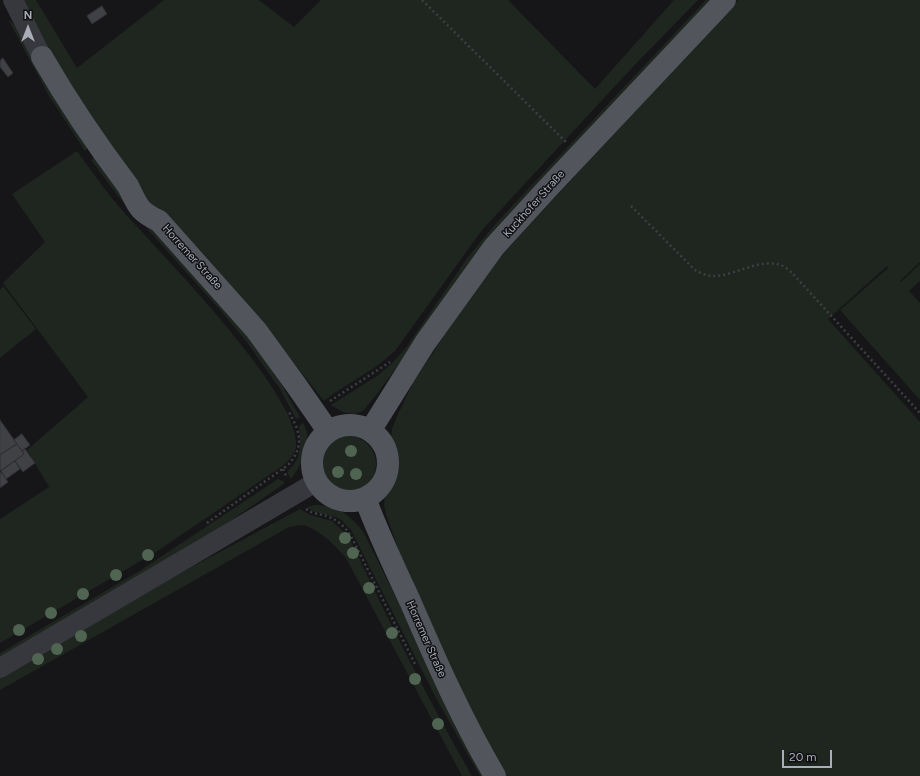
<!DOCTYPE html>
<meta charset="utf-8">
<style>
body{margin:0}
#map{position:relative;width:920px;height:776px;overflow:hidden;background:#161618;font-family:Figtree,sans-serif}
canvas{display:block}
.north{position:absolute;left:8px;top:8px;width:40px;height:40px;-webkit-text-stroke:3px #111113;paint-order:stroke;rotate:0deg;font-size:11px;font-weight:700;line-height:16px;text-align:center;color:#a8adb8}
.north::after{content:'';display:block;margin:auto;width:14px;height:18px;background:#a8adb8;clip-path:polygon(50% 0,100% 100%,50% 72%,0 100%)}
.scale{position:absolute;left:782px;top:750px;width:50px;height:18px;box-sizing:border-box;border:2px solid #a8adb8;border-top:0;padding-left:5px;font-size:12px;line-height:14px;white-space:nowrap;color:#a8adb8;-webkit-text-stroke:3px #111113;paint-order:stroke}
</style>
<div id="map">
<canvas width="920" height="776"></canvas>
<div class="north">N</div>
<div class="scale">20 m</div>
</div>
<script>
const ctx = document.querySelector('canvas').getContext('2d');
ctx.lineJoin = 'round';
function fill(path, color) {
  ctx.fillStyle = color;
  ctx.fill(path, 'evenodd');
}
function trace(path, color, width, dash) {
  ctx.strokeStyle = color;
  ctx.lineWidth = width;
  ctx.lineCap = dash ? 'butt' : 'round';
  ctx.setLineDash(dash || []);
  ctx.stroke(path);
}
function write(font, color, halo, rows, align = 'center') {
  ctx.font = font + ' Figtree,sans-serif';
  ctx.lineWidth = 3;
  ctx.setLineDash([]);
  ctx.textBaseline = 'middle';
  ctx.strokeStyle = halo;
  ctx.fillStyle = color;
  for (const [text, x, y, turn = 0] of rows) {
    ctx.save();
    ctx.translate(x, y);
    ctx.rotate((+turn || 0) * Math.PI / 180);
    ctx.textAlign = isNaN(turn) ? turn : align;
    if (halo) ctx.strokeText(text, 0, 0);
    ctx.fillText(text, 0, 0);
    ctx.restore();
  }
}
const green = new Path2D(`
 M 23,0 L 36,0 L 77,68 L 164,0 L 259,0 L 294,27 L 321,0 L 508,0 L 595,89 L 674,0 L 698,0 L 629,71 L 482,230 L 395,351 L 377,366 L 333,394 L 324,401 L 273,337 L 148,210 L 72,91 Z
 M 706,0 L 714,0 L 432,319 L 377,394 L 363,411 L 354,414 L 343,412 L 331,405 L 377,376 L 391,364 L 406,348 L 468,257 L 498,221 Z
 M 738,0 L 920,0 L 920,262 L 900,281 L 901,282 L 920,264 L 920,281 L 909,291 L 920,303 L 920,400 L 840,310 L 888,268 L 887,266 L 828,319 L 920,422 L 920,776 L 506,776 L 465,701 L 408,577 L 386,514 L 384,505 L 385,496 L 393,471 L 393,462 L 390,446 L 391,438 L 392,429 L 398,414 L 413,383 L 485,273 Z
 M 8,19 L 16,26 L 88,148 L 85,151 L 49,96 Z
 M 77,151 C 86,163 95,176 104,188 C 116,204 130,219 144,234 C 177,271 303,400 296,448 C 294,456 287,462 281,467 L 156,552 L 0,643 L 0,519 L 49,487 L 27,450 L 88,397 L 3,283 L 45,242 L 12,194 Z
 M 95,157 L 218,300 L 257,348 L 282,385 L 300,417 L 296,419 L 280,389 L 246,341 L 221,311 L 118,196 L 91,160 Z
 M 3,286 L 36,329 L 0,358 L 0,290 Z
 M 304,423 C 304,426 306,429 307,433 C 309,447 300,468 291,479 L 287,472 C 303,457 300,446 299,426 Z
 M320 464a28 28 0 1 1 56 0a28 28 0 1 1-56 0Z
 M 278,479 L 283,481 L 285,483 L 210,535 L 0,659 L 0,653 L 141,570 Z
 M 314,505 C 338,505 348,514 363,531 L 484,776 L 480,776 L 437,700 L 351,530 C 347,527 344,522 340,519 C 330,514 313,514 307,507 Z
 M 300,509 L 310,515 L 332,521 L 344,532 L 350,539 C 388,620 428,699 472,776 L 462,776 L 346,558 C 337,547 316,526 301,525 C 297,525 292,527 289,527 L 0,690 L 0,677 L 173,577 Z`);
const building = new Path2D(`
 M 102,6 L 107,14 L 92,24 L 87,16 Z
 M 3,58 L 13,73 L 8,77 L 0,67 L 0,61 Z
 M 0,420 L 17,444 L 0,455 Z
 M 22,434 L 30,445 L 22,451 L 14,440 Z
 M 17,444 L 24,454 L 1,471 L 0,469 L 0,455 Z
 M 25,449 L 35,463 L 23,472 L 15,461 L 24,454 L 22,451 Z
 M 15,461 L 20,469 L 6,479 L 1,471 Z
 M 1,472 L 8,482 L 0,488 L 0,473 Z`);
const path = new Path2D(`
 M 422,0 L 566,142
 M 631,206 L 695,270 C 698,271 702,274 706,275 C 728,281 757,257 780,265 C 785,266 790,271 793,274 L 920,413
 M 330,401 L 390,362
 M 283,469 L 287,478
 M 306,509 C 313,514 320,514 327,516 C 338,520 345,527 351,536 L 415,664
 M 207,523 L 288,465 C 305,446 300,432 289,412`);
const minor = new Path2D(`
 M 13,0 L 42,57
 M 0,668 L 316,482`);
const major = new Path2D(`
 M 42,57 C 68,102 97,145 128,186 C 138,206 138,211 159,221 L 256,330 L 296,385 L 328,431
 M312 463a38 38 0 1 1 76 0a38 38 0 1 1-76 0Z
 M 370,431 L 425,343 L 494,247 L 549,187 L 725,0
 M 365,498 C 378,533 394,567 410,601 C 436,661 462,720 495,776`);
const trees = [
 [351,451],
 [338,472],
 [356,474],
 [345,538],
 [353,553],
 [148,555],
 [116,575],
 [369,588],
 [83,594],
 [51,613],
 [19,630],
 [392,633],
 [81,636],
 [57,649],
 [38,659],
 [415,679],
 [438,724]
];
const streetNames = [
 ["Kuckhofer Straße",534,204,-48],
 ["Horremer Straße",192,257,48],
 ["Horremer Straße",426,639,66]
];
fill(green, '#1e261f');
fill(building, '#404145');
trace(building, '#303034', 1);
trace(path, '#3d3f44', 2.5, [2, 3]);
trace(minor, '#37383d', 20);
trace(major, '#53555c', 22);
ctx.fillStyle = '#506452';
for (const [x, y] of trees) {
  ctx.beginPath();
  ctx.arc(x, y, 6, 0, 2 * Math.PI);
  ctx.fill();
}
write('11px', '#a8adb8', '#111113', streetNames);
</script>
